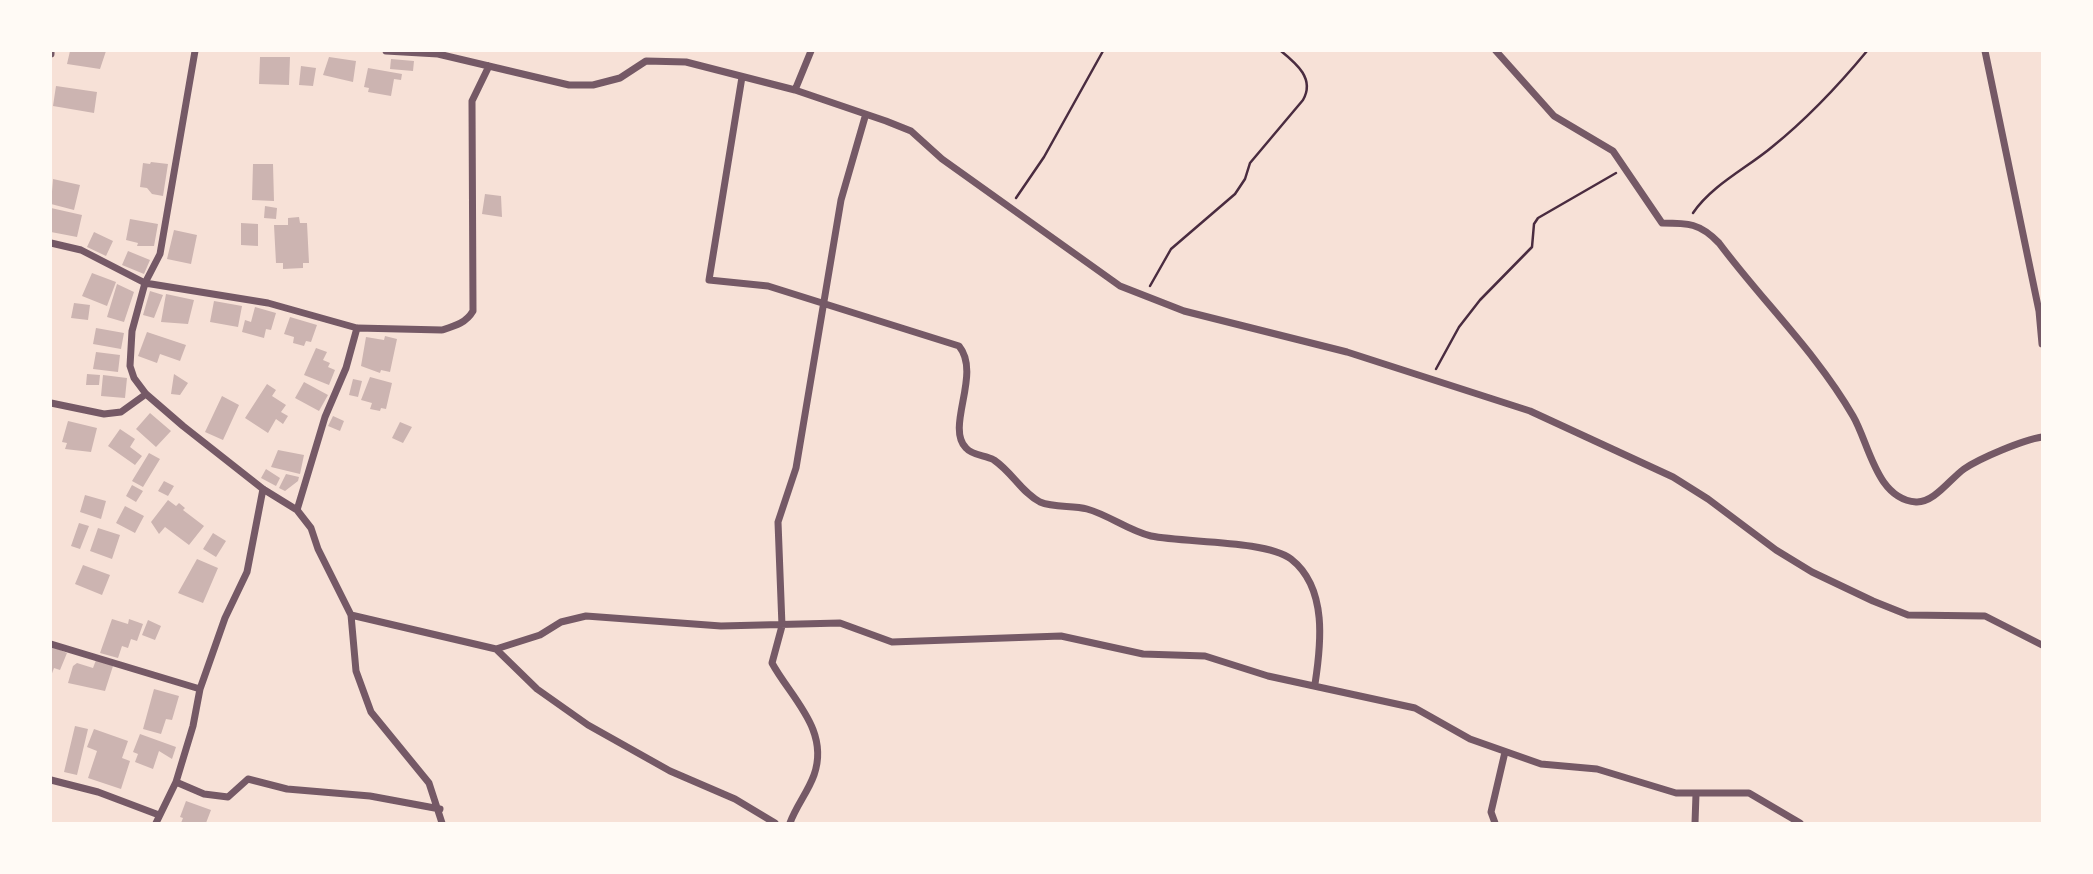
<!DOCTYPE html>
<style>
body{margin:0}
#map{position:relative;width:2093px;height:874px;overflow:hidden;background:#f7e1d7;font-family:Commissioner,sans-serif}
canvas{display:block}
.frame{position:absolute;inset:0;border:52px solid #fffaf5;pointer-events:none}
</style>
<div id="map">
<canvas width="2093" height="874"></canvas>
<div class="frame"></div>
</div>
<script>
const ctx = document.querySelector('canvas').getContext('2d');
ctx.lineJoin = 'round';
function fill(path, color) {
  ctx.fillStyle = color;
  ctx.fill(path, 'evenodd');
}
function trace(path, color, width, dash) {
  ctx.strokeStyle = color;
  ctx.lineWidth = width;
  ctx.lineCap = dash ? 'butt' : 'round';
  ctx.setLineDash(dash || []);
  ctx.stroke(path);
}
const building = new Path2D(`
 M 70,51 L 106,51 L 100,69 L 67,64 Z
 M 260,57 L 290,57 L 289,85 L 259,84 Z
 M 329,57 L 356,61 L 353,82 L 323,75 Z
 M 391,59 L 414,61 L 413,71 L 390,69 Z
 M 301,66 L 316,68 L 313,86 L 299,85 Z
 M 368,68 L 402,74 L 401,80 L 394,79 L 391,96 L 368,92 L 369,88 L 364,87 Z
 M 56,86 L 97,92 L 94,113 L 53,106 Z
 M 151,162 L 168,164 L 163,196 L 152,194 L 147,188 L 140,187 L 143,163 L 150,164 Z
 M 253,164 L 273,164 L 274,201 L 252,200 Z
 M 53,179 L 80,185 L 74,210 L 51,204 Z
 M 485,194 L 501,196 L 502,217 L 482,214 Z
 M 265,206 L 277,208 L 276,219 L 264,218 Z
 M 51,208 L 82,215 L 77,237 L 51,232 Z
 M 299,217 L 300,223 L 307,223 L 309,263 L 303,263 L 303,268 L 283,269 L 283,263 L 276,263 L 274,225 L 288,225 L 288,218 Z
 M 130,219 L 158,224 L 154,246 L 137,246 L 138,243 L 126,240 Z
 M 241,223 L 258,224 L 258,246 L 241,245 Z
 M 174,230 L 197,235 L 191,264 L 167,259 Z
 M 94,232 L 113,241 L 106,256 L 87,247 Z
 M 128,251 L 150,260 L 144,274 L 122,265 Z
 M 92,273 L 116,282 L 107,306 L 82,296 Z
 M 117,284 L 134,292 L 124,322 L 107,317 Z
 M 150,291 L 163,295 L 154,318 L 143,315 Z
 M 166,294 L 194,300 L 188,324 L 161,322 Z
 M 214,301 L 242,306 L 238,327 L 210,322 Z
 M 74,303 L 90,305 L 88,320 L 71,318 Z
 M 255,307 L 276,313 L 271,330 L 266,329 L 264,338 L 242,332 L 245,320 L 251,322 Z
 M 290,317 L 317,325 L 311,342 L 306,341 L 304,346 L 293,343 L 294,337 L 284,334 Z
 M 96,328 L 124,333 L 121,349 L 93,344 Z
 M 147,332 L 186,345 L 180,361 L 160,354 L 157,363 L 138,356 Z
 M 385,336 L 397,339 L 390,372 L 381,370 L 380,373 L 361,366 L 366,337 L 384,340 Z
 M 316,348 L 327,352 L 323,360 L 330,363 L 328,367 L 335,370 L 329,385 L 304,375 Z
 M 96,352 L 120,355 L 118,372 L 93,369 Z
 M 87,374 L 100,375 L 99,385 L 86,385 Z
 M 174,374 L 188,383 L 180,395 L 171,394 Z
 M 103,375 L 127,378 L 125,398 L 101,396 Z
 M 370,377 L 392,383 L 386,409 L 381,408 L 380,411 L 370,409 L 372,403 L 361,400 Z
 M 353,379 L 362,381 L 358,397 L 349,395 Z
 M 304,382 L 328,395 L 319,411 L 295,398 Z
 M 267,384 L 276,390 L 272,396 L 286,405 L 281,412 L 288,416 L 283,424 L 276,419 L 268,433 L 245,418 Z
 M 222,396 L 239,405 L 223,440 L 205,432 Z
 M 150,413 L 171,431 L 156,447 L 136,429 Z
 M 333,416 L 344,421 L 340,431 L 328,426 Z
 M 68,421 L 97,428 L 91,452 L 65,449 L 67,443 L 62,442 Z
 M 400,422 L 412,427 L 403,443 L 392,438 Z
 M 120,429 L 135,439 L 130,447 L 142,456 L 135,465 L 108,446 Z
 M 278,450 L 304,455 L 300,474 L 271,467 Z
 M 149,453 L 160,459 L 143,487 L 132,481 Z
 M 266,469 L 280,478 L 276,486 L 261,478 Z
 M 286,474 L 299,477 L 298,481 L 285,491 L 279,488 Z
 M 164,481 L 174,486 L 168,496 L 158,491 Z
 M 132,485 L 143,491 L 136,502 L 126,496 Z
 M 85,495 L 106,501 L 101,519 L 80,512 Z
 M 168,500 L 176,506 L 179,503 L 185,508 L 183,510 L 204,526 L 189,545 L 165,527 L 159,534 L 151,522 Z
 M 125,506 L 144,516 L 135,533 L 116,523 Z
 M 79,523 L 89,526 L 80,549 L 71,546 Z
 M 98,528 L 120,535 L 112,559 L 90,551 Z
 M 213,533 L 226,541 L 216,557 L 203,549 Z
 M 197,559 L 218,568 L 203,603 L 178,593 Z
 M 83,565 L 110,575 L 102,595 L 75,584 Z
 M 112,619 L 128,624 L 129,619 L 143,624 L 137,641 L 131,639 L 128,648 L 122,646 L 118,658 L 100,653 Z
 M 148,620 L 161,626 L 155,640 L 142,635 Z
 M 51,646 L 67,653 L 60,670 L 54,668 L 51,676 Z
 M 96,660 L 113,666 L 105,691 L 68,683 L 73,666 L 77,663 L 93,668 Z
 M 154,689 L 179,696 L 172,720 L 166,719 L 161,734 L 143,729 Z
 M 75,726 L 88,729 L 77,775 L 64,772 Z
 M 94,729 L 128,741 L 122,758 L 130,761 L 121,789 L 88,778 L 97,751 L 87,747 Z
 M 140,734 L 176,747 L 172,759 L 159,751 L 153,769 L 135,762 L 138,754 L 133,752 Z
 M 186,801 L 211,810 L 206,823 L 181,823 L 183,818 L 180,817 Z`);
const path = new Path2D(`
 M 1016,198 L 1044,157 L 1103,51
 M 1693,213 C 1712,185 1747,168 1772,147 C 1808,118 1838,86 1867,51
 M 1150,286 L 1171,249 L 1235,194 L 1245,179 L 1250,163 L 1303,100 C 1315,79 1297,64 1281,51
 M 1436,369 L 1459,327 L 1480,300 L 1532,247 L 1534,224 L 1538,218 L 1616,173`);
const minor = new Path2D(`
 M 195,51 L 160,254 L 145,283 L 132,331 L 130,366 L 134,378 L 146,394 L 183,426 L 263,489 L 297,510 L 311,528 L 318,549 L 351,615 L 356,671 L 371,712 L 429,783 L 442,823
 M 386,51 L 438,54 L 569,85 L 593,85 L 620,78 L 646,61 L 686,62 L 795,90 L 886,121 L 911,131 L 942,159 L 1120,286 L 1184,311 L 1347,352 L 1530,411 L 1673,477 L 1708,499 L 1776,550 L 1812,572 L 1873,601 L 1908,615 L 1985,616 L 2042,645
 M 1496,51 L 1554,116 L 1613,151 L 1662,223 C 1688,223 1700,223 1719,243 C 1763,302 1816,352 1853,416 C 1869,443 1876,499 1916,502 C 1934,503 1950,479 1964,469 C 1980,458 2023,440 2042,437
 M 1985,51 L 2039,311 L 2042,344
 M 51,54 L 51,51
 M 742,77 L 709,280 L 768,286 L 959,346 C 982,374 945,427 966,448 C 973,456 985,455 994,460 C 1013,473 1021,492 1040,502 C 1054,508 1073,505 1087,509 C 1109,515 1129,531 1151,536 C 1185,543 1266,540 1291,559 C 1328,588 1321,645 1315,684
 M 795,90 L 811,51
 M 51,243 L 81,250 L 145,283 L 268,303 L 357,328 L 442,330 C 455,326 466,323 473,311 L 472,101 L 489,66
 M 51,403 L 104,414 L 121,412 L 146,394
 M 297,510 L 325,417 L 346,368 L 357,328
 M 351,615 L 496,649 L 537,689 L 588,725 L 670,771 L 735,799 L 775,823
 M 51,644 L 200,689
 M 496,649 L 540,635 L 561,622 L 586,616 L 721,626 L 840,623 L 892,642 L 1061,636 L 1143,654 L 1205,656 L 1268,676 L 1415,708 L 1470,739 L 1541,764 L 1597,769 L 1676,793 L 1749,793 L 1800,823
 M 51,780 L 98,792 L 159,815
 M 176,782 L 204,794 L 228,797 L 248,779 L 287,789 L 370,796 L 440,809
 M 156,823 L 176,782 L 193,726 L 200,689 L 225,618 L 247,572 L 263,489
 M 790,823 C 796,806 808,792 814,775 C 830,730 791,698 772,663 L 782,626 L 778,522 L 796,468 L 841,200 L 865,117
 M 1495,823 L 1491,812 L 1505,752
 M 1695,823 L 1696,794`);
fill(building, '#ccb4b1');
trace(path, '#4a2c40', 2.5);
trace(minor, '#755966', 7);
</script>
